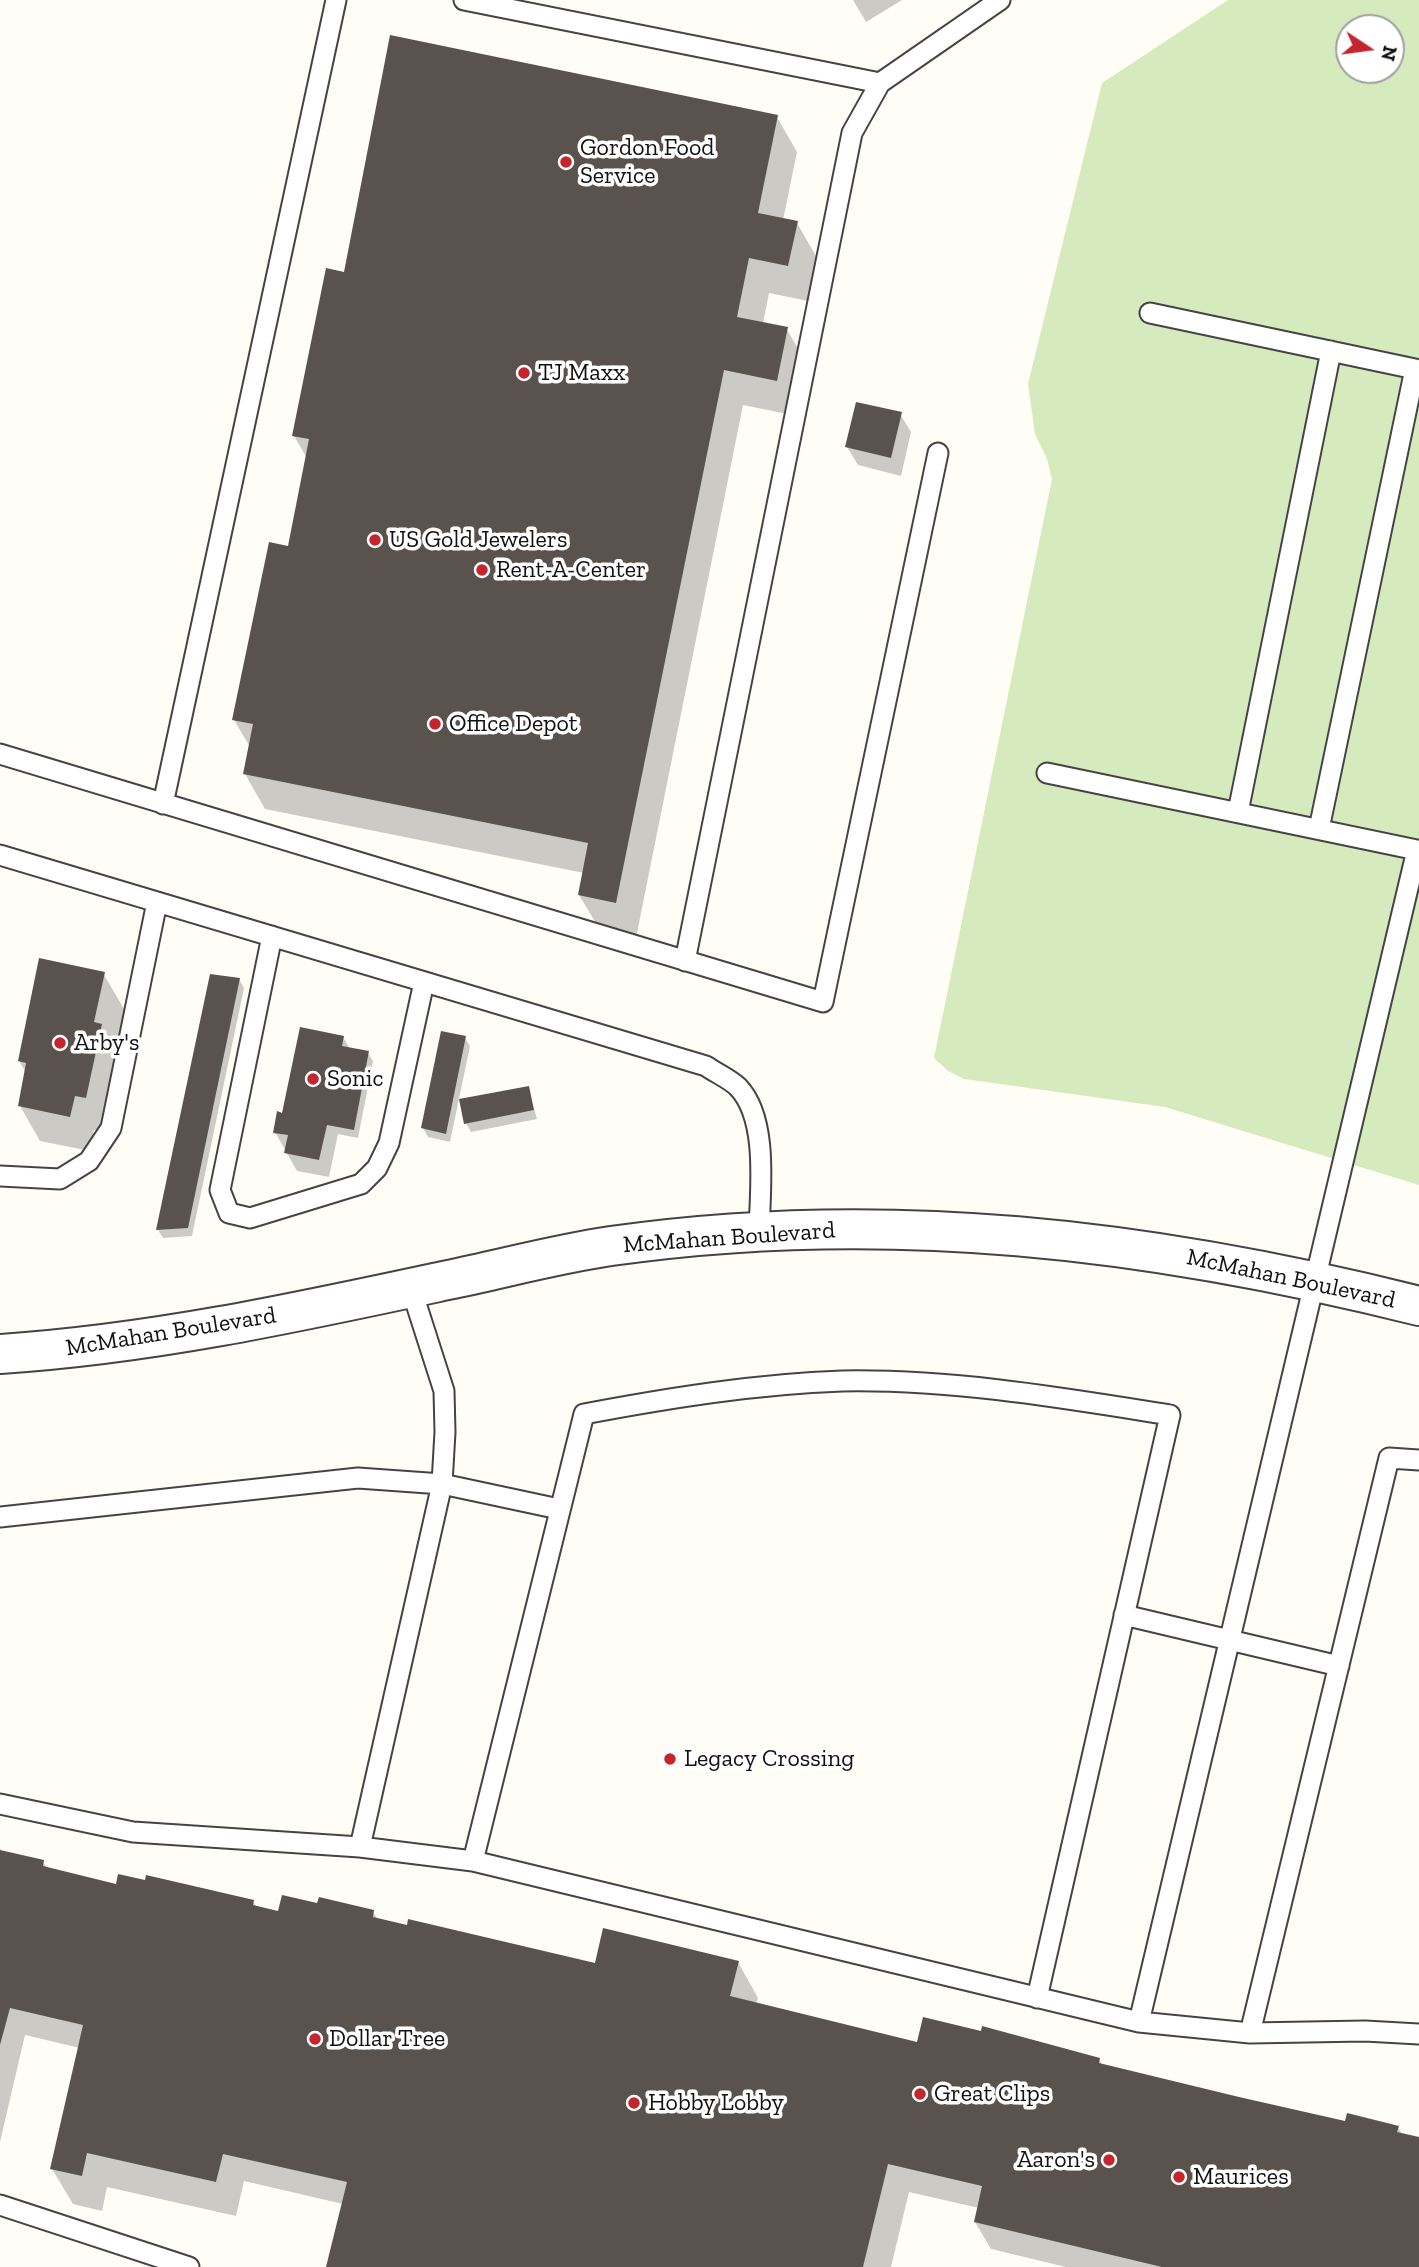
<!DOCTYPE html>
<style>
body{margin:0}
#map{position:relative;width:1419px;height:2267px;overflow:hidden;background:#fffdf5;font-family:"Zilla Slab",serif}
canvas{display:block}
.north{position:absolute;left:1335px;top:14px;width:70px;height:70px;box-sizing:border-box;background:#fff;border:2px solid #a0a0a0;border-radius:50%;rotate:103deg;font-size:19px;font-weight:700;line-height:28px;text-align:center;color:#111}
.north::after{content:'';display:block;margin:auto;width:24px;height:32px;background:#c4262e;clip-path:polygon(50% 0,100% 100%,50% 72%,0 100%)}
</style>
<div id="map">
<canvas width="1419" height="2267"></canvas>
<div class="north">N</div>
</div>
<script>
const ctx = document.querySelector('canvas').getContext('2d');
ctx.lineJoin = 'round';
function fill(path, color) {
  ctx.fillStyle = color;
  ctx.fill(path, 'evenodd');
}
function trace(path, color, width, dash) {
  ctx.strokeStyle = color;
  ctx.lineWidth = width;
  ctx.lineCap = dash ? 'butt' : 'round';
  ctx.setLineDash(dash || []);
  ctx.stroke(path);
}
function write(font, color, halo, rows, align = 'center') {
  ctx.font = font + ' "Zilla Slab",serif';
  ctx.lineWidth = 7;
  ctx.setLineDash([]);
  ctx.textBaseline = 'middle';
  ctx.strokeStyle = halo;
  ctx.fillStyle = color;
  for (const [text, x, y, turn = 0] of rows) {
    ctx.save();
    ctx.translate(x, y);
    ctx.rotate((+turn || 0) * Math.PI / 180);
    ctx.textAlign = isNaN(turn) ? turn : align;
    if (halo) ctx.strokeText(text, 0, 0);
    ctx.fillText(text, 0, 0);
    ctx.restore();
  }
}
const green = new Path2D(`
 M 1228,0 L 1419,0 L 1419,1185 L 1165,1107 L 964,1079 L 948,1071 L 934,1058 L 1052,479 L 1047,459 L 1035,434 L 1028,384 L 1102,83 ZM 1349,28 L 1391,28 L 1391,70 L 1349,70 Z`);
const shadow = new Path2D(`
 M 853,0 L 902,0 L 866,22 Z
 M 777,117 L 797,152 L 783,220 L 797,223 L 817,258 L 808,301 L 769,293 L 763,323 L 786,328 L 807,364 L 797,416 L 743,405 L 636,938 L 600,930 L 579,895 L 584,873 L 265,809 L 245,774 L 250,747 L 234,720 L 289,548 L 307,458 L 294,436 L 346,274 Z
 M 900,414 L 911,432 L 901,476 L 858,465 L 847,447 Z
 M 103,973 L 124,1009 L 116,1050 L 122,1061 L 106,1133 L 94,1130 L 90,1151 L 40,1141 L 20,1106 L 26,1073 L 19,1061 Z
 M 211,976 L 239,979 L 244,988 L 192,1236 L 163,1238 L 158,1230 Z
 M 343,1037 L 350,1049 L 368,1053 L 373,1061 L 358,1138 L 338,1134 L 329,1177 L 297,1171 L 275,1132 L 284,1115 Z
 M 465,1038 L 470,1046 L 450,1142 L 428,1137 L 423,1128 Z
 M 528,1088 L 537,1119 L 471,1132 L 466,1123 Z
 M 0,1848 L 2,1852 L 43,1862 L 48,1869 L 115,1885 L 253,1901 L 256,1907 L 277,1912 L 319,1905 L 373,1912 L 378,1920 L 596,1965 L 738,1962 L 758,1998 L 756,2004 L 918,2044 L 982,2034 L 984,2029 L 1099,2059 L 1102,2065 L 1347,2123 L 1398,2127 L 1402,2135 L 1419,2139 L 1419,2267 L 1066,2267 L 991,2249 L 975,2222 L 979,2208 L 909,2192 L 891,2267 L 328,2267 L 343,2204 L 244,2181 L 236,2216 L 107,2187 L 102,2211 L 73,2204 L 52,2169 L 80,2048 L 25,2035 L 0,2142 Z`);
const building = new Path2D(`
 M 390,35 L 778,115 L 758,213 L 798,221 L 788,266 L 749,258 L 737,317 L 788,327 L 777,381 L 724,370 L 616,903 L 578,895 L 588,843 L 243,774 L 253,724 L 232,720 L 269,542 L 288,546 L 309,439 L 292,436 L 326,268 L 344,272 Z
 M 856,402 L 902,412 L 891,458 L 845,447 Z
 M 39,958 L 105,972 L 94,1022 L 102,1024 L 86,1098 L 75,1096 L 70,1117 L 18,1106 L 26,1063 L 18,1061 Z
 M 210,974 L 240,978 L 188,1228 L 156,1230 Z
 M 300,1027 L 344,1036 L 342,1046 L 369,1051 L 354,1130 L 327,1125 L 319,1160 L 284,1153 L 288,1135 L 273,1133 L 277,1111 L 282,1113 Z
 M 441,1031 L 466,1036 L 446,1134 L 421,1128 Z
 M 529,1086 L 534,1110 L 464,1124 L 459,1099 Z
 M 0,1850 L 44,1860 L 43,1866 L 116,1884 L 118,1874 L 145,1880 L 146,1875 L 254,1900 L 253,1905 L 278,1911 L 282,1895 L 317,1903 L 319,1897 L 374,1910 L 373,1917 L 407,1925 L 408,1919 L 595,1963 L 603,1928 L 739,1961 L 730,1996 L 917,2042 L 923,2017 L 981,2031 L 982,2026 L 1100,2058 L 1099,2063 L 1239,2097 L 1345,2121 L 1347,2113 L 1399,2126 L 1397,2132 L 1419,2137 L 1419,2267 L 1162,2267 L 974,2222 L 982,2186 L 888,2164 L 863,2267 L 326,2267 L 347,2182 L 223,2154 L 216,2182 L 87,2153 L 82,2176 L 50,2169 L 83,2025 L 10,2008 L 0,2045 Z`);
const service = new Path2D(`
 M 464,0 L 880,83
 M 1150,313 L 1415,369 L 1319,829
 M 0,754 L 823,1002 L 938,453
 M 1047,773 L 1417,850 L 1139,2022
 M 163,804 L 336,0
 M 1238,812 L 1331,351
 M 0,855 L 706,1066 C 716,1073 730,1079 738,1087 C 769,1119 760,1191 759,1232
 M 272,936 L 220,1190 L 229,1213 L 250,1218 L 361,1184 L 377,1168 L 389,1143 L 424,982
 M 685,961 L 852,133 L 880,83 L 1000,0
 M 0,1176 L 60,1179 L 89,1161 L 111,1128 L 157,902
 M 0,1517 L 358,1478 L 442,1484 L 559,1509
 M 1124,1615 L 1339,1666
 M 0,1804 L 133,1832 L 360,1847 L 473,1861 L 1139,2022 L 1250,2033 L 1365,2031 L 1419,2034
 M 360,1847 L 442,1484 L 445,1432 L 444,1391 L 411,1288
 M 473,1861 L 584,1414 C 669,1398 756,1384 842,1381 C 952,1379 1063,1398 1170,1415 L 1037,1998
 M 1250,2033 L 1389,1458 L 1419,1460
 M 0,2205 L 189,2267`);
const tertiary = new Path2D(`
 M 0,1354 C 153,1344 299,1312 448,1280 C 502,1269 556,1254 611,1246 C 885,1207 1152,1239 1419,1306`);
const markers = [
 [566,162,7,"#c4262e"],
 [524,373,7,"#c4262e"],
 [375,540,7,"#c4262e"],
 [482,570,7,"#c4262e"],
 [435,724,7,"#c4262e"],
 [60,1043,7,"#c4262e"],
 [313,1079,7,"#c4262e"],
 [670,1759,7,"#c4262e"],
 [315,2039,7,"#c4262e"],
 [920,2094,7,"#c4262e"],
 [634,2103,7,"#c4262e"],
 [1109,2160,7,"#c4262e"],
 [1179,2177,7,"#c4262e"]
];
const poiNames = [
 ["Gordon Food",580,148],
 ["Service",580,176],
 ["TJ Maxx",538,373],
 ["US Gold Jewelers",389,540],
 ["Rent-A-Center",496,570],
 ["Office Depot",449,724],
 ["Arby's",74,1043],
 ["Sonic",327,1079],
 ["Legacy Crossing",684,1759],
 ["Dollar Tree",329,2039],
 ["Great Clips",934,2094],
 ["Hobby Lobby",648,2103],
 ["Aaron's",1095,2160,"right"],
 ["Maurices",1193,2177]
];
const streetNames = [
 ["McMahan Boulevard",729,1238,-4],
 ["McMahan Boulevard",1291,1279,12],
 ["McMahan Boulevard",171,1332,-9]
];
fill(green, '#d5ebbd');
fill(shadow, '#0003');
fill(building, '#5a524d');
trace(service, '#444', 23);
trace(tertiary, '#444', 42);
trace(service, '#fff', 19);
trace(tertiary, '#fff', 38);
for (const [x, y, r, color] of markers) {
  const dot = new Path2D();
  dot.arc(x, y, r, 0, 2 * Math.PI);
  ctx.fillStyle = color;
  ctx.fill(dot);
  trace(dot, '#fff', 2.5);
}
write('24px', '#111', '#fff', poiNames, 'left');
write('24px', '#111', '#fff', streetNames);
</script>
